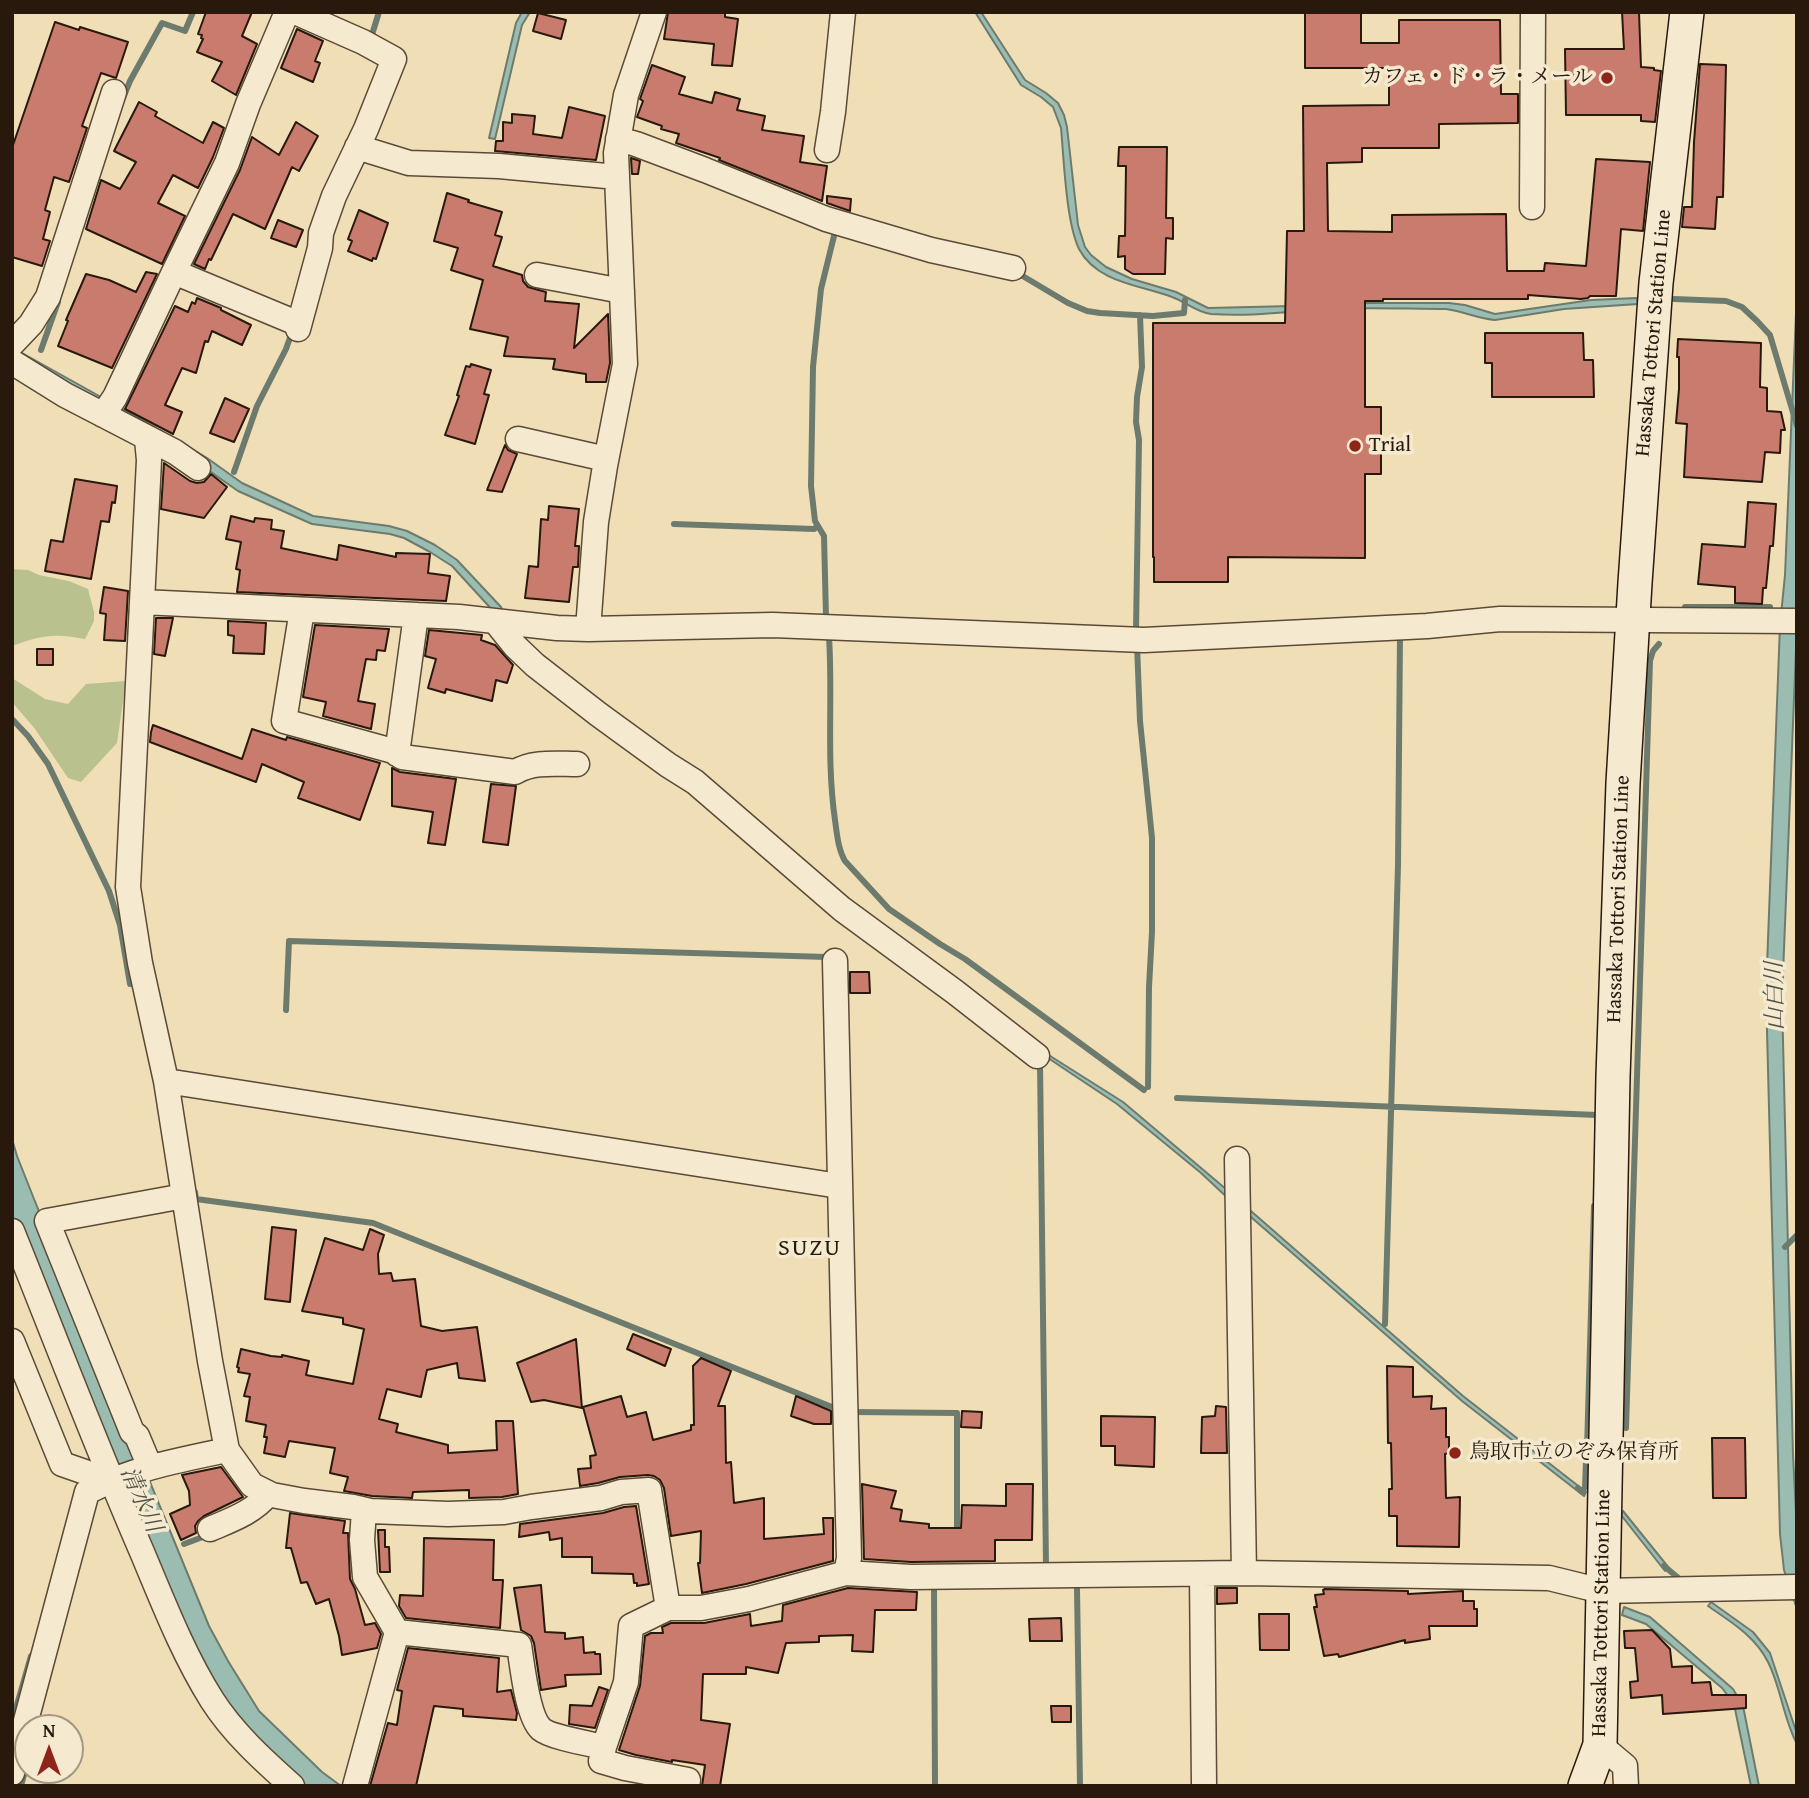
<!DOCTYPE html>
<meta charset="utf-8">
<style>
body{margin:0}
#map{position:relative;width:1809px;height:1798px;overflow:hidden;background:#f0dfb6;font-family:"Gentium Book Plus",serif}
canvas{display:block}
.frame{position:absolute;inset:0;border:14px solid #29190d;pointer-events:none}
.north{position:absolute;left:14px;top:1714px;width:70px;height:70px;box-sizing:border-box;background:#f5ead0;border:2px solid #a39682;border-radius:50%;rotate:0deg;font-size:19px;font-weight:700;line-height:28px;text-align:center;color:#29190d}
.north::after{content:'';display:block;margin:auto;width:24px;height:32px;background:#8f2418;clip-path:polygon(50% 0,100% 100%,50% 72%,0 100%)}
</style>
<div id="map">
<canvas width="1809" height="1798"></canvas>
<div class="frame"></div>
<div class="north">N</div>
</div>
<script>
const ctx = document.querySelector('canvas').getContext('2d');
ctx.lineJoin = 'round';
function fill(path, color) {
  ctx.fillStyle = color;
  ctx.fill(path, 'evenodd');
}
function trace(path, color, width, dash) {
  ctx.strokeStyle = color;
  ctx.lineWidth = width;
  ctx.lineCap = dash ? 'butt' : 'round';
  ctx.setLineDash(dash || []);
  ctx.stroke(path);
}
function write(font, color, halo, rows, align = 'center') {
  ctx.font = font + ' "Gentium Book Plus","Noto Serif JP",serif';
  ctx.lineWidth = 7;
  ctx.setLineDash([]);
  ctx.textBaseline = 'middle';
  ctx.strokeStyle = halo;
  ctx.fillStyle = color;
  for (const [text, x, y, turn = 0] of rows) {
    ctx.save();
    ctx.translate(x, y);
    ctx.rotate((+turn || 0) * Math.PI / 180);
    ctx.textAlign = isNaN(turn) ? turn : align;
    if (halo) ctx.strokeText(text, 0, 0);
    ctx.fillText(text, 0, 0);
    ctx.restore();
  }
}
const green = new Path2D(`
 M 12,569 L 28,570 L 39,575 L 69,581 L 88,589 L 94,612 L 94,621 L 85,639 C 54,633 42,635 12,646 Z
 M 12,678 L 45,699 L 68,704 L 86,684 L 126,681 L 117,743 L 81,782 L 68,778 L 35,729 L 12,702 Z`);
const water = new Path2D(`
 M 522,12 L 530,12 L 522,25 L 495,139 L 489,138 L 516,23 Z
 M 975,12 L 981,12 L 1025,80 L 1046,93 L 1058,103 L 1064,115 L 1067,127 L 1078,225 L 1085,247 L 1091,255 L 1106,267 L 1132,279 L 1176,292 L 1208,308 L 1292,306 L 1340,303 L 1449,303 L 1465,305 L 1495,314 L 1591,300 L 1637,298 L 1638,304 L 1564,309 L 1495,320 C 1479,319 1462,311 1446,309 C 1409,309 1371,307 1334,309 C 1293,311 1252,317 1211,314 C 1196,312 1186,302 1172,297 C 1141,285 1097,283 1079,249 C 1066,222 1064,160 1061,128 L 1053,107 L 1041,97 L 1021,85 Z
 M 1797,289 L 1797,624 L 1782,999 L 1793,1454 L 1797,1534 L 1797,1609 L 1784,1570 L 1780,1534 L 1766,992 L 1780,625 L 1785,575 Z
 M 12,344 L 22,353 L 153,426 L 207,458 L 242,483 L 313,516 L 389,526 L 407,531 L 435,545 L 457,560 L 501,607 L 512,629 L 541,660 L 598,704 L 698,774 L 870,921 L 926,959 L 1047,1054 L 1123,1102 L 1233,1195 L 1231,1201 L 1201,1173 L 1117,1104 L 1027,1044 L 979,1006 L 855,915 L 696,778 L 667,760 L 541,665 L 517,642 L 496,618 L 496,614 L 452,566 L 430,552 L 404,538 L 390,534 L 312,524 L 238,491 L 188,456 L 154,435 L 91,402 L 12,356 Z
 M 12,1139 L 17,1156 L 34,1199 L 209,1626 L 228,1661 L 259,1711 L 322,1772 L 341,1786 L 302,1786 L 245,1734 L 204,1677 L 71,1366 L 12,1215 Z
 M 1244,1205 L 1463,1396 L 1586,1492 L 1584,1496 L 1462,1401 L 1244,1211 Z
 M 1623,1511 L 1669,1568 L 1665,1571 L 1621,1515 Z
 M 1711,1602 L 1753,1632 L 1770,1653 L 1797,1734 L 1797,1744 C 1783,1718 1781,1687 1768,1662 C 1755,1636 1731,1622 1708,1606 Z
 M 1624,1607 L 1650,1617 L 1733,1689 L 1743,1706 L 1759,1786 L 1751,1786 L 1735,1709 L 1732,1701 L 1722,1688 L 1646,1624 L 1622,1615 Z`);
const stream = new Path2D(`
 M 371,38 L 379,12
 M 123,98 L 130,81 L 162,23 L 185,31 L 193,12
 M 1017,274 L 1021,275 L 1068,303 L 1087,311 L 1100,313 L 1153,316 L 1184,313 L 1185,300
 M 1674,299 L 1726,301 L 1742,307 L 1758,322 L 1770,335 L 1797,426
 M 41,350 L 58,302
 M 234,472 L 257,406 L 286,349 L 292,332
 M 674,524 L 814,529 L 818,526
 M 1685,607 L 1770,607
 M 826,617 L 824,536 L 815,521 L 811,486 L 813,367 L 821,289 L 835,232
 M 1136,630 L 1139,440 L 1136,422 L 1137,397 L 1142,367 L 1140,315
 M 829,637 C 833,698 826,758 835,820 C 837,834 838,849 845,861 L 889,909 L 940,944 L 965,959 L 1144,1090
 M 1137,645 L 1140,721 L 1152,838 L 1152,932 L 1149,987 L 1148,1087
 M 12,719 L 28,736 L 48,764 L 109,891 L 120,925 L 130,984
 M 286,1010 L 289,941 L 827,957 L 827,961
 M 1040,1062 L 1046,1567
 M 1177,1098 L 1597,1115 L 1597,1122
 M 195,1192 L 196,1199 L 373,1223 L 837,1409 L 837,1406
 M 1785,1247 L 1797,1235
 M 1385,1324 L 1398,865 L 1400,635
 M 853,1412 L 957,1413 L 957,1533
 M 1626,1428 L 1650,661 L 1653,651 L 1659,644
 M 1587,1449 L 1594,1206
 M 1578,1488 L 1582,1492 L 1585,1487 L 1586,1461
 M 184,1544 L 208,1535
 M 1664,1566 L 1682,1581
 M 1077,1588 L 1080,1786
 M 12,1722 L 31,1656
 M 21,1786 L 25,1771
 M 935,1786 L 934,1587 L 940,1587`);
const building = new Path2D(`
 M 206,12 L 252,12 L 242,36 L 257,44 L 236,95 L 212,81 L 222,62 L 197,52 L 203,39 L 201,38 L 202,35 L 198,34 Z
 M 668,12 L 725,12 L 725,17 L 738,19 L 732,66 L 712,65 L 714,44 L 664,39 Z
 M 1305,12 L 1361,12 L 1361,43 L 1399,43 L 1399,20 L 1500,20 L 1501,94 L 1518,94 L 1518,123 L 1439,124 L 1439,148 L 1362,148 L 1362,162 L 1327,163 L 1328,231 L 1392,232 L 1392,215 L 1506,214 L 1507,271 L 1544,271 L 1545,263 L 1586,266 L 1596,159 L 1650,162 L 1643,231 L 1621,229 L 1616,296 L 1590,296 L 1588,298 L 1581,299 L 1528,295 L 1528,299 L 1383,299 L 1383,301 L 1365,301 L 1365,407 L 1381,407 L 1381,474 L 1365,474 L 1365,558 L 1228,557 L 1228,582 L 1154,582 L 1154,557 L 1153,557 L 1153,323 L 1285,323 L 1287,231 L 1304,231 L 1303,106 L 1389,105 L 1389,68 L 1305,68 Z
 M 1622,12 L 1639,12 L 1641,67 L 1654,68 L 1654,70 L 1661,71 L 1655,122 L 1641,121 L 1641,115 L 1566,115 L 1565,49 L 1624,49 Z
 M 538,13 L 566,20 L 561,39 L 533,31 Z
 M 55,22 L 79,30 L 80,27 L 128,42 L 116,78 L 101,73 L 82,126 L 87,128 L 69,182 L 54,177 L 45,210 L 50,212 L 43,239 L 50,241 L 42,266 L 12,257 L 12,148 Z
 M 297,29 L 323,41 L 315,61 L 320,63 L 313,82 L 281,68 Z
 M 1700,64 L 1726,65 L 1723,197 L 1717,197 L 1715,229 L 1682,227 L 1684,207 L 1692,207 L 1694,142 Z
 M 652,65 L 685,77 L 679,94 L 712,103 L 715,92 L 740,99 L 737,110 L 765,116 L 762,130 L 804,136 L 800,162 L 827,166 L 822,201 L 719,160 L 720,158 L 676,143 L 679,134 L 661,129 L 662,126 L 637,117 L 643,101 L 640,99 Z
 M 139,102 L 157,112 L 155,116 L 203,143 L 213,122 L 224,128 L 213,157 L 198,188 L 173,175 L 158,203 L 185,216 L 162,264 L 86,229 L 101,180 L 120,189 L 136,162 L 114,151 Z
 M 569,107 L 605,116 L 596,160 L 495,151 L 496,141 L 503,141 L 503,122 L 512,123 L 512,114 L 535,116 L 533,134 L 562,138 Z
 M 296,122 L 318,136 L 299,171 L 292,167 L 265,229 L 233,214 L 211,260 L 209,259 L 205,269 L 194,264 L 240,170 L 252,137 L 279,155 Z
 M 1119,147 L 1167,147 L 1166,218 L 1173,218 L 1173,239 L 1166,238 L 1165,274 L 1133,274 L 1125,269 L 1125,256 L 1118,257 L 1119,236 L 1125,236 L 1126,166 L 1118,166 Z
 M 631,158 L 640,161 L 638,174 L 632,174 Z
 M 447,193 L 469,200 L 468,202 L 502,212 L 495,235 L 502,237 L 493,266 L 522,275 L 523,281 L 528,287 L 546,292 L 545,301 L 579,304 L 574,348 L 608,314 L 610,363 L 606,382 L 586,382 L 586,374 L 553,369 L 555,359 L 504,356 L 508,337 L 470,329 L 483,280 L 451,270 L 458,248 L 434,241 Z
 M 827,196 L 851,199 L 850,211 L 827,203 Z
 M 359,210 L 388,223 L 376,259 L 373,258 L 372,261 L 348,251 L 352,241 L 348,239 Z
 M 278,220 L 303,230 L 296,247 L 271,238 Z
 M 146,272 L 157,274 L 112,368 L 58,346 L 68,321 L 66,320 L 86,274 L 109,280 L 136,292 Z
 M 197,298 L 221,308 L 221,310 L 251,325 L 242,345 L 212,331 L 208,342 L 205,341 L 196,373 L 182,368 L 165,405 L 182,412 L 173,434 L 125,409 L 175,306 L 188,312 L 192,302 L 195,304 Z
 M 1485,333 L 1583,333 L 1584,360 L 1593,360 L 1594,397 L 1492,397 L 1492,363 L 1485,363 Z
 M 1678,339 L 1761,343 L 1760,387 L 1767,388 L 1767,411 L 1781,412 L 1785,430 L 1781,430 L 1780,453 L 1765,452 L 1762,482 L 1684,477 L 1687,424 L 1676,423 L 1679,389 L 1679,357 L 1677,357 Z
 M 471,364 L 491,370 L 484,394 L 489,395 L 475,444 L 445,435 L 459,396 L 457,395 L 466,366 L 470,367 Z
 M 225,398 L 249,409 L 234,442 L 210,433 Z
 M 505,445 L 508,450 L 517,454 L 502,492 L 487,490 Z
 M 164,463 L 190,481 L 197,483 L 204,482 L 211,474 L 227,487 L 204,518 L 161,509 Z
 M 75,479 L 117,486 L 115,503 L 112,502 L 109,522 L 101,521 L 91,579 L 45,571 L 51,540 L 63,542 Z
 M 1748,502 L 1776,504 L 1773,546 L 1770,546 L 1766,588 L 1763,588 L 1762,604 L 1735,603 L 1735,587 L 1698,584 L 1702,544 L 1745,547 Z
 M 549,506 L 579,509 L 575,546 L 579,546 L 578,567 L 573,567 L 569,602 L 525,598 L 529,566 L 538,567 L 541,519 L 548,520 Z
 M 231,516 L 254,522 L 255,518 L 272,520 L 271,529 L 284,531 L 281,548 L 337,560 L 339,545 L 396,557 L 396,553 L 430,554 L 428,573 L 450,576 L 446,601 L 237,592 L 240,570 L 236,569 L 241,542 L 226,539 Z
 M 104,587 L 128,591 L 125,641 L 104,640 L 106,614 L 100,613 Z
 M 156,618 L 173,618 L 165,656 L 154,654 Z
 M 228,621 L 266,623 L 264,654 L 233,653 L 234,636 L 228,635 Z
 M 315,625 L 389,629 L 385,651 L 377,650 L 376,660 L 366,659 L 358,701 L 375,704 L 371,729 L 323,716 L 326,702 L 303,697 Z
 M 429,630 L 482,635 L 481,640 L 495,645 L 513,665 L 507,683 L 496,680 L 492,701 L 446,689 L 445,693 L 428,688 L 436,659 L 425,656 Z
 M 37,649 L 53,649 L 53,665 L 37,665 Z
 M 153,725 L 242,759 L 252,729 L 286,740 L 287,737 L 380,763 L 360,820 L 298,798 L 304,782 L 262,764 L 256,782 L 150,742 L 151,732 Z
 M 392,768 L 400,772 L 456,779 L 445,845 L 428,843 L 433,812 L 392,806 Z
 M 491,784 L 516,786 L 508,845 L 483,842 Z
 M 850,972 L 869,972 L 870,993 L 850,993 Z
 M 272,1227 L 296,1230 L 290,1302 L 265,1299 Z
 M 370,1229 L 384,1235 L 378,1254 L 379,1274 L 391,1273 L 393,1281 L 415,1279 L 421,1326 L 442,1331 L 477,1327 L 485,1381 L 459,1378 L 457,1363 L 427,1370 L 421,1397 L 387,1389 L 379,1419 L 398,1424 L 396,1432 L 448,1445 L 448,1453 L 497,1450 L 496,1421 L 513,1421 L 518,1494 L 502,1497 L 469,1498 L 469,1490 L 413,1492 L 412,1498 L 372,1496 L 344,1491 L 348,1477 L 330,1473 L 335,1448 L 289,1441 L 285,1457 L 264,1453 L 267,1437 L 264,1437 L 266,1425 L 246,1421 L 250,1397 L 244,1396 L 250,1374 L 238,1372 L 239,1368 L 237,1367 L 241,1349 L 271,1356 L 282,1357 L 282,1355 L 309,1361 L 306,1375 L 353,1384 L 364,1329 L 343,1324 L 343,1318 L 302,1311 L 325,1238 L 363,1250 Z
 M 633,1334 L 671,1349 L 665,1366 L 627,1349 Z
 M 576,1339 L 582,1408 L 544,1400 L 531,1402 L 517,1363 Z
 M 701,1358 L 731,1371 L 718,1406 L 725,1406 L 726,1463 L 731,1462 L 734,1503 L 764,1498 L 764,1539 L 824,1534 L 823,1518 L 833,1518 L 833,1561 L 746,1584 L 702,1593 L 698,1563 L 700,1563 L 701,1531 L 671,1536 L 664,1488 L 660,1480 L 654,1476 L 648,1475 L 620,1477 L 598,1483 L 580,1486 L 578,1469 L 591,1468 L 590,1456 L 596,1455 L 583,1407 L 621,1396 L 627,1417 L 646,1412 L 653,1440 L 691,1430 L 691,1425 L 694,1425 L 693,1366 Z
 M 1387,1366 L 1413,1367 L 1413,1397 L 1432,1396 L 1431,1409 L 1446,1408 L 1446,1437 L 1449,1437 L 1449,1453 L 1445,1454 L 1446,1498 L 1460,1497 L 1459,1547 L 1397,1546 L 1397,1516 L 1389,1516 L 1389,1489 L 1392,1489 L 1391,1443 L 1388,1443 Z
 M 796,1396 L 831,1411 L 831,1424 L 814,1424 L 791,1416 Z
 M 1216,1406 L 1226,1407 L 1227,1453 L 1201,1453 L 1202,1417 L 1215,1416 Z
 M 962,1411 L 982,1412 L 981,1428 L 961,1427 Z
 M 1101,1416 L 1155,1417 L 1154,1467 L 1115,1465 L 1115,1446 L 1101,1446 Z
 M 1712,1438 L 1745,1438 L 1746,1498 L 1713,1498 Z
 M 221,1467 L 243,1497 L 204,1516 L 198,1521 L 195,1526 L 196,1533 L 181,1540 L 170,1514 L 190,1505 L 189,1491 L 182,1475 Z
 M 862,1484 L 896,1491 L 891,1508 L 902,1510 L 900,1521 L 929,1524 L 929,1528 L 961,1528 L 962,1505 L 1006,1506 L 1006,1484 L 1033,1484 L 1032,1540 L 995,1540 L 995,1561 L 911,1562 L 864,1559 Z
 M 636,1506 L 649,1584 L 637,1586 L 637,1583 L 634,1583 L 633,1574 L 592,1573 L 592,1557 L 562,1557 L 562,1538 L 550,1540 L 549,1532 L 519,1537 L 520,1524 L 603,1513 L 624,1507 Z
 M 290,1513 L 345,1521 L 343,1533 L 348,1533 L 350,1579 L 355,1589 L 365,1625 L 375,1623 L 381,1634 L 377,1648 L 342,1655 L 339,1636 L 329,1599 L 316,1604 L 307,1582 L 301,1583 L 291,1548 L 286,1548 Z
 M 378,1530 L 385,1530 L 385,1547 L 389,1547 L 390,1572 L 380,1572 Z
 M 424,1538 L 494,1540 L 493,1580 L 503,1580 L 500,1628 L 406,1618 L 399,1606 L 400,1595 L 423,1596 Z
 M 541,1585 L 545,1632 L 565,1633 L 565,1639 L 583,1637 L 584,1653 L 595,1652 L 595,1654 L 600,1654 L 601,1674 L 565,1675 L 566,1686 L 541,1690 L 534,1643 L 531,1636 L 521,1630 L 514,1588 Z
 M 848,1588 L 917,1592 L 916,1610 L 875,1610 L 873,1652 L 852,1651 L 853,1635 L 819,1636 L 819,1642 L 786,1643 L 778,1673 L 746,1667 L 746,1674 L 703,1674 L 701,1720 L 730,1724 L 720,1786 L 702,1786 L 705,1765 L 672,1760 L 672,1762 L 636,1755 L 619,1750 L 640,1686 L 645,1636 L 651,1633 L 663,1633 L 662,1627 L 671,1623 L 704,1623 L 750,1614 L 751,1626 L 782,1621 L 783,1605 Z
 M 1217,1588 L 1237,1588 L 1237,1603 L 1217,1604 Z
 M 1325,1589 L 1408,1591 L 1408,1594 L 1463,1591 L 1463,1601 L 1474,1601 L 1474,1609 L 1477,1609 L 1477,1626 L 1429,1626 L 1430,1639 L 1405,1643 L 1405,1640 L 1339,1657 L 1338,1654 L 1324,1656 L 1314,1607 L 1317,1607 L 1315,1595 L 1324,1594 L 1323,1590 Z
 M 1259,1614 L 1289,1614 L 1289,1650 L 1260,1650 Z
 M 1061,1618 L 1062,1641 L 1030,1641 L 1029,1619 Z
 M 1652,1630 L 1670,1649 L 1672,1667 L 1692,1666 L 1692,1683 L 1710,1682 L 1712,1695 L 1746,1695 L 1746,1708 L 1663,1714 L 1662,1695 L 1631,1698 L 1630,1682 L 1638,1681 L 1635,1648 L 1625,1648 L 1624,1631 Z
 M 408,1648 L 499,1658 L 497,1692 L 511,1690 L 517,1713 L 516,1720 L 463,1716 L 463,1709 L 434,1706 L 416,1786 L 370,1786 L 388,1723 L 397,1725 L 402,1691 L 397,1690 Z
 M 599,1687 L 608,1690 L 595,1728 L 569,1724 L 570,1705 L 592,1706 Z
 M 1051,1706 L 1071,1706 L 1071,1722 L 1052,1722 Z`);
const minor = new Path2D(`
 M 295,12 L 363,42 L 394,59 L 366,129 L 334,196 L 321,233 L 320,248 L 298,329
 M 618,139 L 636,144 L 705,170 L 826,219 L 931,250 L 1013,268
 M 357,147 L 409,163 L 499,166 L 617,177
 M 827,150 L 833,112 L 843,12
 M 1532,207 L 1533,12
 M 174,272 L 299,324
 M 537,275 L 622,291
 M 12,344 L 31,324 L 48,297 L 114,92
 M 12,362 L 65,395 L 175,452 L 198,468
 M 103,415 L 115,397 L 174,272 L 227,163 L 248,104 L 287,12
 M 147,439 L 149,460 L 128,887 L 140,963 L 166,1081 L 210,1361 L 227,1450 L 252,1485 L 272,1495 L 304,1501 L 353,1507 L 370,1511 L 448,1514 L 504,1512 L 531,1507 L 601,1498 L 621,1492 L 649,1490 L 668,1608
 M 518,439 L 606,459
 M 142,602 L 459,617 L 557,628 L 588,629 L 773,625 L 1144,640 L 1427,626 L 1500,619 L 1797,621
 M 302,610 L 284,721 L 393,751 L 402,757 L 515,772 C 533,761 556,764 577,764
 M 495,621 L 515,646 L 535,665 L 598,714 L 668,765 L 695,782 L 842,909 L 955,992 L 1037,1056
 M 588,629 L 596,522 L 605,466 L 625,364 L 616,153 L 626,95 L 654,12
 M 397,754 L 416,615
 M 835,961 C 838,1160 845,1359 849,1558 L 846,1573
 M 166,1081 L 839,1186
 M 1237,1159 L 1244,1573
 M 12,1231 C 55,1338 96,1446 142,1552 C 163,1602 183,1654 212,1700 C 233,1733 263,1760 292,1786
 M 12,1341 L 62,1464 L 85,1472 L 105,1483
 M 150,1467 L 137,1436 L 132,1432 L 47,1221 L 184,1196
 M 210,1529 C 231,1520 254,1512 268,1494
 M 1202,1574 L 1204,1786
 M 397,1632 L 519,1645 C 522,1663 527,1716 541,1729 C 550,1737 591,1744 604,1747 L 626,1682 L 631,1626 L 668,1608 L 701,1608 L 749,1599 L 846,1573 L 911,1577 L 1244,1573 L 1549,1578 L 1602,1591 L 1797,1587
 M 1600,1745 L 1625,1766 L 1626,1786
 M 604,1747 L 601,1761 L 625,1768 L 688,1780 L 687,1786
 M 12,1773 L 87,1492 C 131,1469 179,1460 227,1450
 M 355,1786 L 397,1632 L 365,1577 L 362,1540 L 364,1510`);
const secondary = new Path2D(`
 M 1585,1786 L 1600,1745 L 1613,1077 L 1623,783 L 1635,583 L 1656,283 L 1687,12`);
const markers = [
 [1607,78,7,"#8f2418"],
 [1355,446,7,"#8f2418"],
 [1455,1453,7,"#8f2418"]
];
const poiNames = [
 ["カフェ・ド・ラ・メール",1593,78,"right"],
 ["Trial",1369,446],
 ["鳥取市立のぞみ保育所",1469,1453]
];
const streetNames = [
 ["Hassaka Tottori Station Line",1654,333,-85],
 ["Hassaka Tottori Station Line",1619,899,-88],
 ["Hassaka Tottori Station Line",1602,1613,-89]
];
const waterNames = [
 ["山白川",1776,996,-91],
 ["清水川",140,1500,66]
];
const quarterNames = [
 ["SUZU",810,1249]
];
fill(green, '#b9c28e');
fill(water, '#9abcb1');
trace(water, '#6d7b6f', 2);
trace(stream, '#6d7b6f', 6);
fill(building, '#c97c6e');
trace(building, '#29190d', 2);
trace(minor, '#5b4a37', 27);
trace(secondary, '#29190d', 36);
trace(minor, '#f5ead0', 24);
trace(secondary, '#f5ead0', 33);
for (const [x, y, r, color] of markers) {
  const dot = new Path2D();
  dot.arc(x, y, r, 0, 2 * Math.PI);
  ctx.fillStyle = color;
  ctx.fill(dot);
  trace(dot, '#f5ead0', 2.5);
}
write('21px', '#29190d', '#f5ead0', poiNames, 'left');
write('21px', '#29190d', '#f5ead0', streetNames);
write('italic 23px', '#515246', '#f5ead0', waterNames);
ctx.letterSpacing = '2px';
write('24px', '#29190d', '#f5ead0', quarterNames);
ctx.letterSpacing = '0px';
</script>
